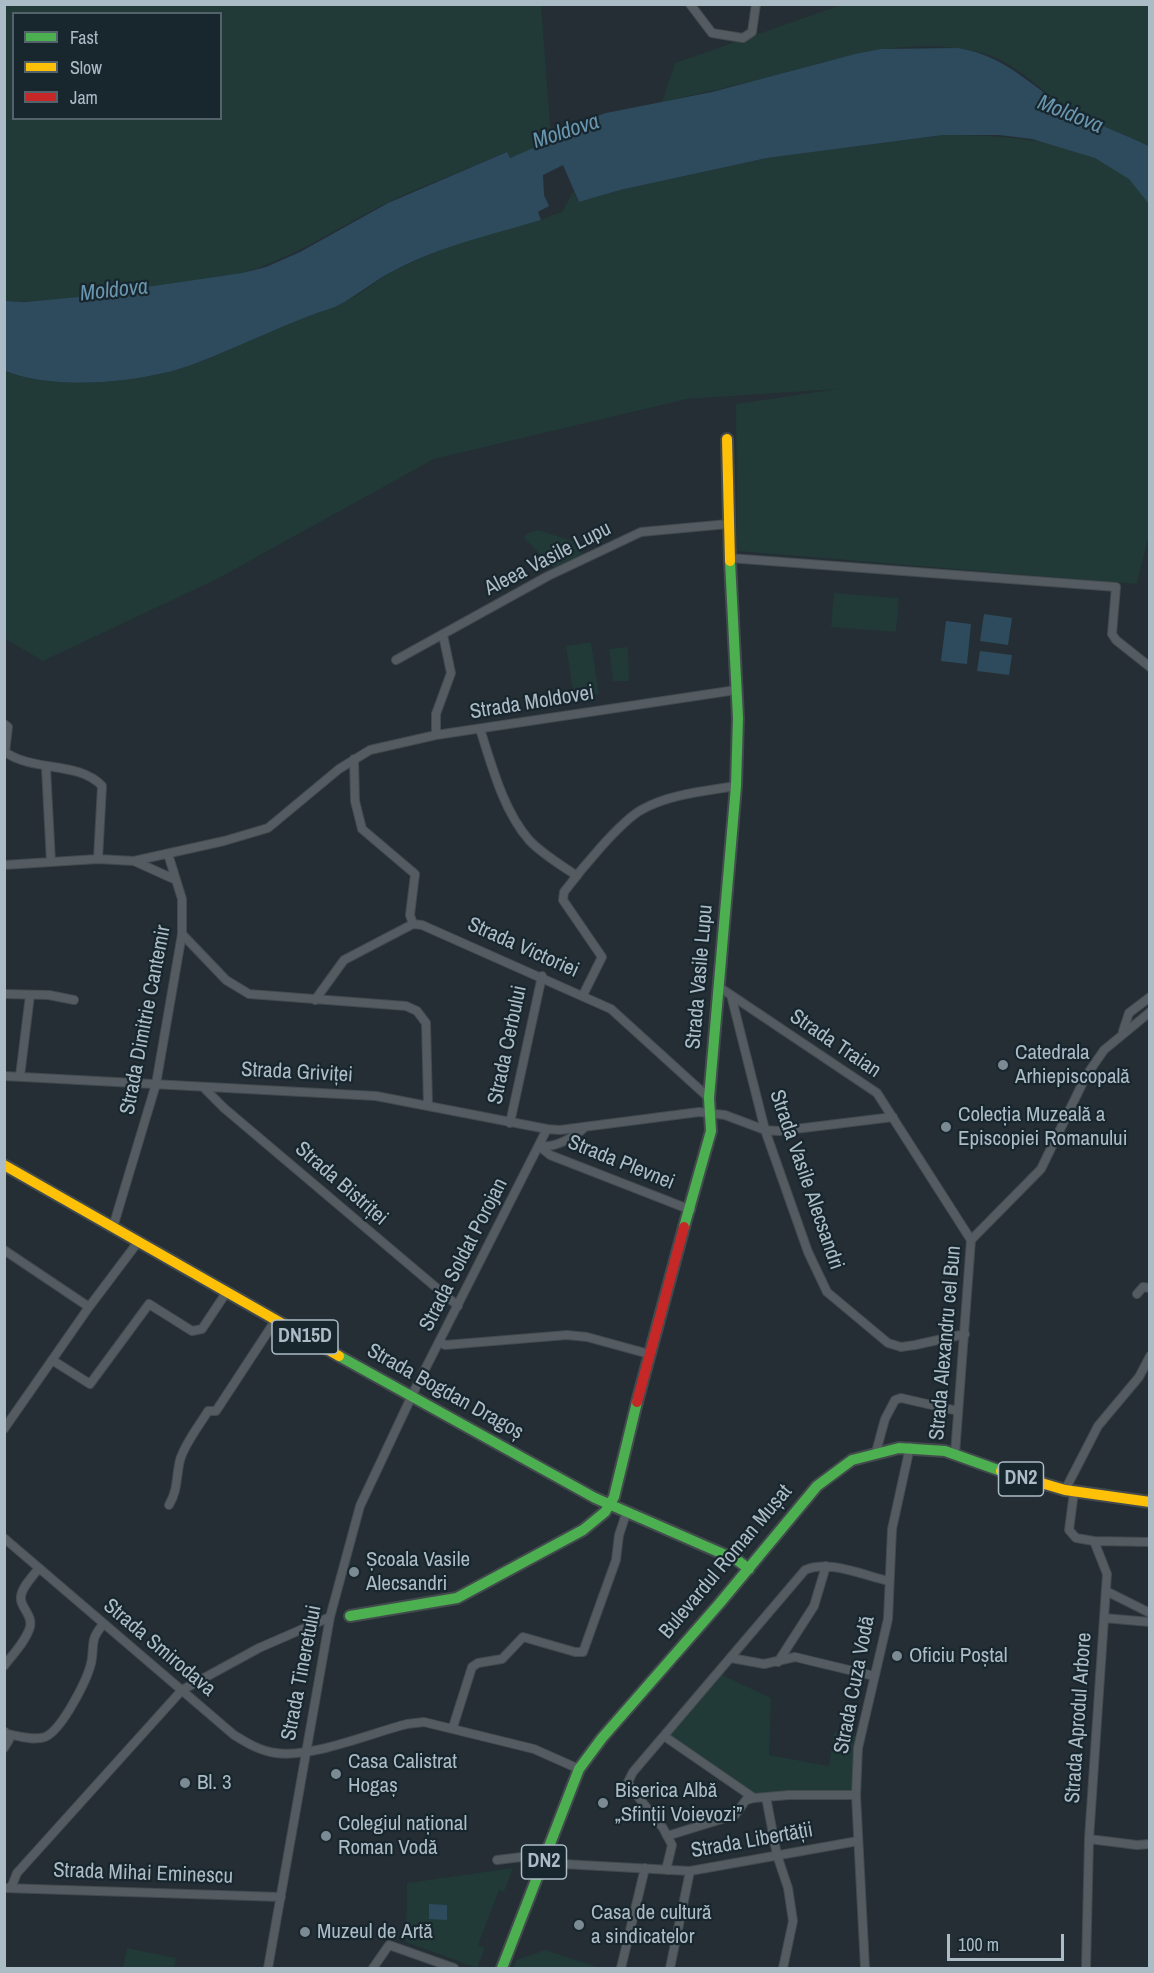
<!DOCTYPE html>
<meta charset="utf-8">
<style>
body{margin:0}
#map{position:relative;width:1154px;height:1973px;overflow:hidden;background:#242e34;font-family:"Archivo Narrow",sans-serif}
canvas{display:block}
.frame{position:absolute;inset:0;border:6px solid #acbcc7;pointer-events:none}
.legend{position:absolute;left:12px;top:12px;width:210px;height:108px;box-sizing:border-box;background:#18262e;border:2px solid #53626b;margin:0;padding:8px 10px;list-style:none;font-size:18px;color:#acbcc7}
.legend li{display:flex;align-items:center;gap:12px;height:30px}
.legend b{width:30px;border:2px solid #53626b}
.scale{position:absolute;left:947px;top:1934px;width:117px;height:27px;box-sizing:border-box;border:3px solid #acbcc7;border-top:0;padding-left:8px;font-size:18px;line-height:21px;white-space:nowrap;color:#acbcc7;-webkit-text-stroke:4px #18262e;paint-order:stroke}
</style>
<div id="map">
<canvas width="1154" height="1973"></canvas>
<div class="frame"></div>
<ul class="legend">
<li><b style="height:8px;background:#4caf50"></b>Fast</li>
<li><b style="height:8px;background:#ffc107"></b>Slow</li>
<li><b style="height:8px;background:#c62828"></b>Jam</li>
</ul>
<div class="scale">100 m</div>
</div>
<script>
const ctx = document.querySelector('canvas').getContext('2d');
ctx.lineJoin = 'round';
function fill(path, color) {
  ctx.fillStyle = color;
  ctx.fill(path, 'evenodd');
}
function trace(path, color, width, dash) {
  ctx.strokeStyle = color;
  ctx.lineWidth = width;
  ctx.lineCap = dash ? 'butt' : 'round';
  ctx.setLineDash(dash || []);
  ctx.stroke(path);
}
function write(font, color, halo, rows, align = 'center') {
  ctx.font = font + ' "Archivo Narrow",sans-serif';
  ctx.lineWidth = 4.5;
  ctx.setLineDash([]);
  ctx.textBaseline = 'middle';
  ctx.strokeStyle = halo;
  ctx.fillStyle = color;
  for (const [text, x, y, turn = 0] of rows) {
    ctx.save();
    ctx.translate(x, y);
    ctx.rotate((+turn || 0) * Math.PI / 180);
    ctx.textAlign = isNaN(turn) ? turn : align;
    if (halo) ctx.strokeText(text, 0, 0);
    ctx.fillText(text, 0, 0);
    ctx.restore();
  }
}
const green = new Path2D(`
 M 5,5 L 541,5 L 551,136 L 549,141 L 510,158 L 506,152 C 467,170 426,184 387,203 C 338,227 295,258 242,273 C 167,284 80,304 5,301 ZM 14,14 L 220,14 L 220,118 L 14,118 Z
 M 841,5 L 1149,5 L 1149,146 C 1124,134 1096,125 1071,110 C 1043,94 1019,65 988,55 C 917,33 842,57 773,76 C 736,85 700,94 662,102 L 675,63 Z
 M 943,135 C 1010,135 1112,139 1149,204 L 1150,530 L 1137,584 L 737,551 L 736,404 L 837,389 L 687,399 L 434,459 L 217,579 L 43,661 L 5,639 L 4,371 C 56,391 143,383 194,364 C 242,346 287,322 335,307 L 356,296 L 392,271 L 456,243 L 541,220 L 563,211 L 573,191 L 579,202 L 620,190 L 767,158 Z
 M 538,530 L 573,541 L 584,557 L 571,563 L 553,567 L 524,538 L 526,534 Z
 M 834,593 L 899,598 L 896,632 L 831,627 Z
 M 591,642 L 599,694 L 574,698 L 566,646 Z
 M 628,647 L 629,681 L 613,681 L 609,649 Z
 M 718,1673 L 771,1698 L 769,1755 L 829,1766 L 834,1732 L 861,1737 L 856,1795 L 754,1798 L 664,1736 Z
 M 513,1868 L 504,1892 L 499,1890 L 478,1945 L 485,1948 L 477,1968 L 406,1942 L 407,1883 Z
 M 127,1948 L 176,1958 L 174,1968 L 123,1968 Z
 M 545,1950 L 600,1968 L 603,1968 L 513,1968 L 516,1960 Z`);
const water = new Path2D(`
 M 958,48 C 1011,57 1030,88 1074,112 C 1098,125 1124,134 1149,146 L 1149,204 L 1129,179 L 1095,158 L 1032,139 L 999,135 L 943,135 L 767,158 L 620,190 L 579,202 L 563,165 L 543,175 L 544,195 L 549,206 L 538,212 L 541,220 C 490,235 441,246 393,271 C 373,281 356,297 335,307 C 287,322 242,346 194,364 C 143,383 56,391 5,371 L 5,301 L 25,302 L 79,297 L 242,273 L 266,267 L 300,252 L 388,203 L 507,152 L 510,158 L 549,141 L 550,132 L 606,113 L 712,92 L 855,54 L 881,49 Z
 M 984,614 L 1012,618 L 1008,645 L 980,641 Z
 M 946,621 L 971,624 L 967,664 L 941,661 Z
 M 980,651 L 1012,655 L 1009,675 L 977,671 Z
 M 429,1904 L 447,1905 L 447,1920 L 429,1919 Z`);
const street = new Path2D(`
 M 690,4 L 712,33 L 743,38 L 752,32 L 756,4
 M 729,558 L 1116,587 L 1112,634 L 1116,640 L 1150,667
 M 396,660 L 548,576 L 641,532 L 728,524
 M 4,724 L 8,727 L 5,752 C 33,772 79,761 102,786 L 98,859
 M 480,729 C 492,766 503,810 529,840 C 542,854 561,865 577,876
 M 436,735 L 436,714 L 451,673 L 443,635
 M 354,759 L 355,801 L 362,829 L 415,874 L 410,915 L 413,924
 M 46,768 L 51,862
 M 134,861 L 176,880
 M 4,865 L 98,859 L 134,861 L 224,841 L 268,828 L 339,769 L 370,750 L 436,735 L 736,690
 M 182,934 L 226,980 L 249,994 L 406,1006 L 417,1011 L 426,1023 L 428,1104
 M 719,987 L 877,1093 L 971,1240
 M 4,994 L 49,995 L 74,1000
 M 583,995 L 602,957 L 563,900 L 564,892 C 579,872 621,820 643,809 C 670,794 706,791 736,786
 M 731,995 L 765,1130 L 808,1252 L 827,1292 L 888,1343 L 901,1347 L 915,1345 L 965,1334
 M 315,1000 L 344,960 L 413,924 L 422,925 L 611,1009 L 709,1098
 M 1123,1031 L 1129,1013 L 1150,997
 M 4,1076 L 376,1096 L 547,1129 L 560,1130 L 699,1112 L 725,1115 L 765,1130 L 779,1131 L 893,1117
 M 20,1076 L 30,995
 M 203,1087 L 224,1108 L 458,1306
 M 510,1123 L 542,976
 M 539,1146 L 550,1155 L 691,1210
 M 541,1146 C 555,1148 575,1137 585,1127
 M 113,1227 L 156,1084 L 182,934 L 182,899 L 168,854
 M 4,1250 L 89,1307
 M 1137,1294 L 1143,1287 L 1150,1288
 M 440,1342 L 445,1345 L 567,1335 L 587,1337 L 649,1354
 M 52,1360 L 90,1384 L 149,1304 L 192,1331 L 202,1329 L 226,1293
 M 4,1429 L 89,1307 L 138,1242
 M 876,1452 L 885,1419 L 895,1400 L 901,1398 L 958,1411
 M 955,1454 L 971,1240 L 1041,1169 L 1086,1076 L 1104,1050 L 1150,1012
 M 1065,1490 L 1098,1426 L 1139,1377 L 1150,1356
 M 1074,1492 L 1069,1530 L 1076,1538 L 1094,1541 L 1107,1574 L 1089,1839 L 1086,1968
 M 169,1505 C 178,1490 176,1477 180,1460 C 185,1443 199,1426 208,1411 L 216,1411 L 275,1321
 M 4,1538 L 234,1735 C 247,1743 260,1751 276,1753 C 312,1758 371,1733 407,1724 L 424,1722 L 534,1749 L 579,1769
 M 1094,1541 L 1150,1542
 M 1106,1591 L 1150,1613
 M 1104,1618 L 1150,1622
 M 731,1658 L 764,1664 L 795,1657 L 874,1676
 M 778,1662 L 814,1606 L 826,1566
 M 4,1666 C 13,1654 26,1641 30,1627 C 33,1614 19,1607 21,1596 C 22,1587 33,1576 39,1568
 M 453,1727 L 472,1667 L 478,1663 L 502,1659 L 523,1637 L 575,1652 L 583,1652 L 616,1560 L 619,1535 L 626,1514
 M 7,1734 C 18,1736 34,1741 45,1737 C 62,1730 90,1676 92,1658 C 94,1640 91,1640 103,1624
 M 664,1736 L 754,1798
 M 4,1748 L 9,1740 L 5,1732
 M 766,1797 L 777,1855 L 788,1888 L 793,1921 L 783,1968
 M 667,1836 L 735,1815 L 746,1800 L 754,1798 L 789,1795 L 856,1795
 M 1089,1839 L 1137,1845 L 1150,1844
 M 497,1860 L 530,1856 L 563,1864 L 690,1871 L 858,1841
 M 666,1870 L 672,1845 L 663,1828 L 631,1788 L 628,1782 L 633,1772 L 805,1570 C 828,1559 865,1576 889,1581
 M 4,1888 L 281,1897
 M 11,1888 L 17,1873 L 182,1690 L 259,1648 L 330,1617
 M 268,1968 L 330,1617 L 360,1506 L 416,1387 L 547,1129
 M 373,1968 L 389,1945 L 454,1968
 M 621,1968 L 645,1868
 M 670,1968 L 690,1871
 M 865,1968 L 856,1795 L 858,1748 L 888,1619 L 892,1529 L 910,1447`);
const fast = new Path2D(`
 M 684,1227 L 711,1131 L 709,1098 L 736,786 L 738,718 L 730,561
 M 339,1356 L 595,1498 L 737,1560 L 749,1569
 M 350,1616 L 457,1598 L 583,1530 L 605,1512 L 614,1497 L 637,1402
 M 502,1968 L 579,1769 L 602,1738 L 719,1604 L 817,1486 L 852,1460 L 899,1448 L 945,1451 L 1001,1471`);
const slow = new Path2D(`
 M 727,439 L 730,561
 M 4,1165 L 339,1356
 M 1001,1471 L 1065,1490 L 1150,1502`);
const jam = new Path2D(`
 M 637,1402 L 684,1227`);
const markers = [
 [1003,1065,6,"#7c8a94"],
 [946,1127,6,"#7c8a94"],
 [354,1572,6,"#7c8a94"],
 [897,1656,6,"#7c8a94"],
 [336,1774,6,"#7c8a94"],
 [185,1783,6,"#7c8a94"],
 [603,1803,6,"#7c8a94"],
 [326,1836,6,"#7c8a94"],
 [579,1925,6,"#7c8a94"],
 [305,1932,6,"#7c8a94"]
];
const shields = [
 [305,1337,66],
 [1021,1479,45],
 [544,1862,45]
];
const shieldNames = [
 ["DN15D",305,1337],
 ["DN2",1021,1479],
 ["DN2",544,1862]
];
const streetNames = [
 ["Aleea Vasile Lupu",548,559,-27],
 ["Strada Moldovei",532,703,-9],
 ["Strada Victoriei",523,948,24],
 ["Strada Vasile Lupu",700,977,-85],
 ["Strada Dimitrie Cantemir",146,1020,-79],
 ["Strada Traian",835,1044,34],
 ["Strada Cerbului",508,1045,-78],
 ["Strada Griviței",297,1073,3],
 ["Strada Plevnei",621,1163,22],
 ["Strada Vasile Alecsandri",806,1180,71],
 ["Strada Bistriței",341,1184,41],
 ["Strada Soldat Porojan",464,1255,-63],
 ["Strada Alexandru cel Bun",946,1343,-85],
 ["Strada Bogdan Dragoș",445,1392,29],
 ["Bulevardul Roman Mușat",726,1562,-50],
 ["Strada Smirodava",159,1648,40],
 ["Strada Tineretului",302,1673,-79],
 ["Strada Cuza Vodă",855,1685,-79],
 ["Strada Aprodul Arbore",1079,1718,-86],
 ["Strada Libertății",752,1841,-10],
 ["Strada Mihai Eminescu",143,1874,2]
];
const poiNames = [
 ["Catedrala",1015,1053],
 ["Arhiepiscopală",1015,1077],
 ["Colecția Muzeală a",958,1115],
 ["Episcopiei Romanului",958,1139],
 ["Școala Vasile",366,1560],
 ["Alecsandri",366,1584],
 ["Oficiu Poștal",909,1656],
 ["Casa Calistrat",348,1762],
 ["Hogaș",348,1786],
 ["Bl. 3",197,1783],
 ["Biserica Albă",615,1791],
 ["„Sfinții Voievozi”",615,1815],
 ["Colegiul național",338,1824],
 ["Roman Vodă",338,1848],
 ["Casa de cultură",591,1913],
 ["a sindicatelor",591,1937],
 ["Muzeul de Artă",317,1932]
];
const waterNames = [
 ["Moldova",1070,115,22],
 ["Moldova",566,132,-18],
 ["Moldova",114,291,-6]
];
fill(green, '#213937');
fill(water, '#2d4b5d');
trace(street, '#424a4e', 10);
trace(fast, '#424a4e', 14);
trace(slow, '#424a4e', 14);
trace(jam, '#424a4e', 14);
trace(street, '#545c62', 8);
trace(fast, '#4caf50', 10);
trace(slow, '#ffc107', 10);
trace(jam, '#c62828', 10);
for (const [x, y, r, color] of markers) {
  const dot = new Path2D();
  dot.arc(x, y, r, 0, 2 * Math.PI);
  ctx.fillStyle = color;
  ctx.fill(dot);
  trace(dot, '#18262e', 2);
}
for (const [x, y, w] of shields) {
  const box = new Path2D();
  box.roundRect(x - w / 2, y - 17, w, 34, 4.5);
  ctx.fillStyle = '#18262e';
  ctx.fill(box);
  trace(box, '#acbcc7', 1.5);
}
write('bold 20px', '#acbcc7', null, shieldNames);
write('21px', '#acbcc7', '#18262e', streetNames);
write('21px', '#acbcc7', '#18262e', poiNames, 'left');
write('italic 22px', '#6996ae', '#18262e', waterNames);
</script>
